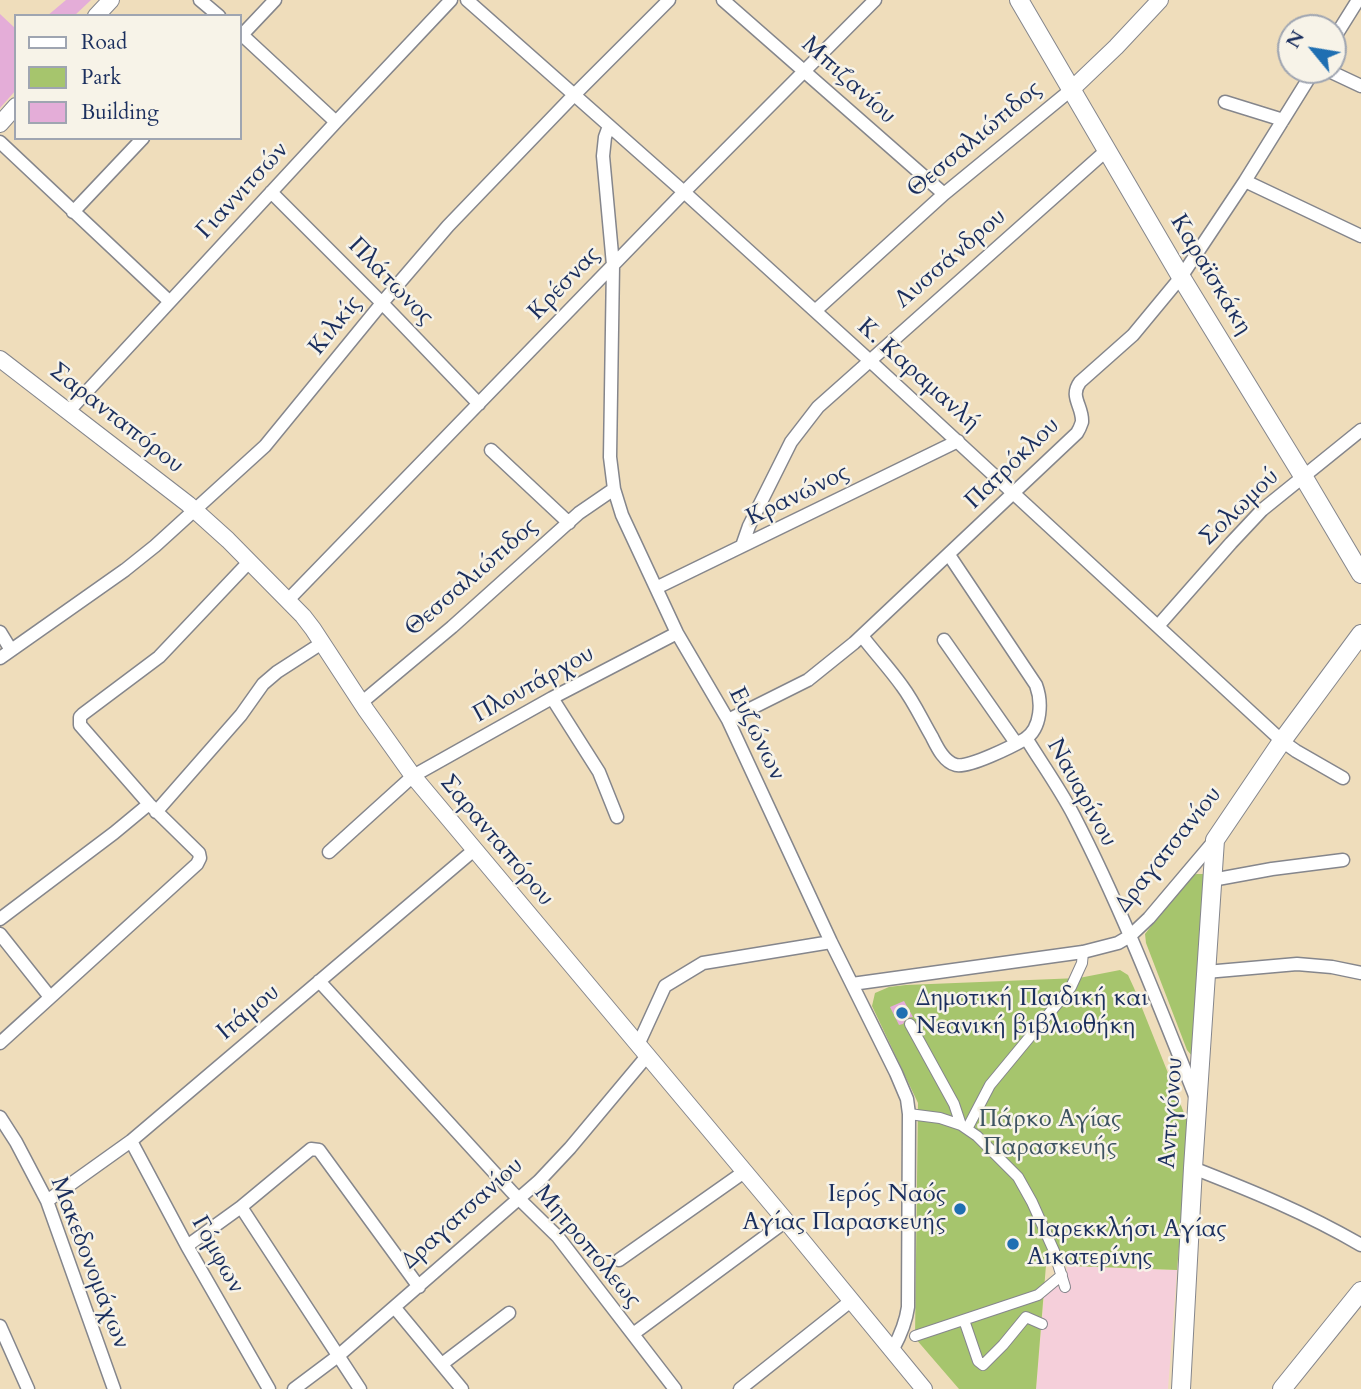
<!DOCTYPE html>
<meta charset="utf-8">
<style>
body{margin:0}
#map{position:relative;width:1361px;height:1389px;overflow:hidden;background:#efddbb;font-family:Cardo,serif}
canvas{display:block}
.legend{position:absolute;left:14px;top:14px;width:228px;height:126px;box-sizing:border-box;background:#f7f3e8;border:2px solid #9fa5b1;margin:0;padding:9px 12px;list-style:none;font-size:21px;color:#1b2f5e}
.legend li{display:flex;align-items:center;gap:14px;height:35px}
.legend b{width:35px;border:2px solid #9fa5b1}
.north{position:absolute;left:1277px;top:14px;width:70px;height:70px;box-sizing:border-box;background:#f7f3e8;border:2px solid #9fa5b1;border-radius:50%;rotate:300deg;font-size:19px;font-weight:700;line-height:28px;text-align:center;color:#1b2f5e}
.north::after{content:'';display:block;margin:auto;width:24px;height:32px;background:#1f6fb2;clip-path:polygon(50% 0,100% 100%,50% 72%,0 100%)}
</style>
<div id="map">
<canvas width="1361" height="1389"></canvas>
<ul class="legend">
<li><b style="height:9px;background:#fff"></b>Road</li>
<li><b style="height:19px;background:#a6c56d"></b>Park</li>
<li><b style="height:19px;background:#e4add8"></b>Building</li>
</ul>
<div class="north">N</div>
</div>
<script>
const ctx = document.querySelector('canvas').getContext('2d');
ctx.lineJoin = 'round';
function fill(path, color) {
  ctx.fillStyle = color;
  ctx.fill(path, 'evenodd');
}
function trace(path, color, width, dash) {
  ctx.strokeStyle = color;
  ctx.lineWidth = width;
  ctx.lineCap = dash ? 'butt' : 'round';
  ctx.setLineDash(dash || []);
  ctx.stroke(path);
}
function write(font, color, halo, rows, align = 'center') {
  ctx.font = font + ' Cardo,serif';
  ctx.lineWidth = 5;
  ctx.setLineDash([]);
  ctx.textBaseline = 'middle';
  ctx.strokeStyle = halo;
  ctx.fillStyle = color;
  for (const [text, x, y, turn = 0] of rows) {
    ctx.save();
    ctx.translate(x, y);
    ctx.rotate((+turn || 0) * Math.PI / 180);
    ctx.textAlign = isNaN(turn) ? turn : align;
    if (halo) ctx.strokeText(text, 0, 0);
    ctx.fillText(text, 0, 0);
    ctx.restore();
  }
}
const built = new Path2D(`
 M 1067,1266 L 1177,1270 L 1168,1389 L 1036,1389 L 1045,1285 L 1066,1287 Z`);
const green = new Path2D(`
 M 1197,874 L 1203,874 L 1204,877 L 1192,1056 L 1187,1050 L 1146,943 L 1145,934 L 1188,878 L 1192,875 Z
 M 1120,970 L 1128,975 L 1134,988 L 1188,1123 L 1189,1130 L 1177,1270 L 1046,1265 L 1036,1389 L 959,1389 L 915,1338 L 918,1103 L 872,1006 L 875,993 L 889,987 L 906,985 L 1079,978 Z`);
const building = new Path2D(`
 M 66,0 L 91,0 L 74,16 L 47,16 Z
 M 0,14 L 16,29 L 16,90 L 0,108 Z
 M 904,1001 L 913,1017 L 906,1018 L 903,1024 L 899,1025 L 890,1007 Z`);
const pedestrian = new Path2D(`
 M 910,1024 L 954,1104 L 961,1125
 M 909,1114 L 940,1118 L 961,1125 L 977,1136 L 1018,1177 L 1032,1202 L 1054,1251 L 1065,1287
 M 967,1129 L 990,1085 L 1071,987 L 1082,963 L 1083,952
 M 964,1320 L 978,1361 L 983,1365 L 1003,1345 L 1026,1317 L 1042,1324
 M 915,1336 L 1038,1295 L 1062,1275`);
const minor = new Path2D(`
 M 200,0 L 219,16
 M 467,0 L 684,192 L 869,360 L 1282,741 L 1296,751 L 1343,778
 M 723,0 L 944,194
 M 240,33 L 336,122
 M 240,37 L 275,0
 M 1333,40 L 1358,0
 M 1327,70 L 1361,86
 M 1225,102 L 1283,120
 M 609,126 L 605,137 L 603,156 L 613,265 L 610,457 L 614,489 L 622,515 L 677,633 L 728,720 L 831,942 L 896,1073 L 907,1099 L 909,1114 L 908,1307 C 906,1322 900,1336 893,1349
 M 0,142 L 169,301
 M 1245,181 L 1361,236
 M 271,192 L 382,303 L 479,404
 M 73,212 L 143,138
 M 815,311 L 944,194 L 1072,89
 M 68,412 L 336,122 L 451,0
 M 491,450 L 569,523
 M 742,546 L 749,526 L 791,442 L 818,407 L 1107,150
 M 656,588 L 958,441
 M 288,600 L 684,192 L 875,0
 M 1158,626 L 1231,543 L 1262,510 L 1361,430
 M 0,632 L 11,650
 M 862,636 C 875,653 890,669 902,686 C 914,702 922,720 932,737 C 937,747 944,762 956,765 C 969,768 1013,746 1025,739 C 1042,728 1042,701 1036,685 L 949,555
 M 944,640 L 1016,743
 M 0,658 L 125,570 L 155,546 L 265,446 L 382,303 L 448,226 L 574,95 L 669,0
 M 552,698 L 599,772 L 617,817
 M 361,703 L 452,627 L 579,513 L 614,489
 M 728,720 L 808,680 L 854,643 L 1077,433 C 1079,430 1081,425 1082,422 C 1083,406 1069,397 1080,382 L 1133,335 L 1181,277 L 1245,181 L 1314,70
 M 1026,738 C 1042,764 1060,789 1074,816 C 1121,907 1158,1003 1196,1098
 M 156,812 L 241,715 L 263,684 L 277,672 L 322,643
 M 329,852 L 413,776 L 552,698 L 677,633
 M 1212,880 L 1272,869 L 1343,860
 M 0,919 L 114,833 L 149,804
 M 0,934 L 50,997
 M 1206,972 L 1297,964 L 1332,967 L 1361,973
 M 319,981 L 512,1192 L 558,1237 L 675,1389
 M 852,984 L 1083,952 L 1118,943 L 1130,936 L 1149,918 L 1215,840
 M 0,1043 L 197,864 L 200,858 L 199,853 L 149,804 L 80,725 L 80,717 L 83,714 L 159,657 L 249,562
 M 638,1045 L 665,986 L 703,963 L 831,942
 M 0,1117 L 16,1142 L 47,1201 L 114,1389
 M 131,1141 L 187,1246 L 269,1389
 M 1193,1168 C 1252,1191 1306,1213 1361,1245
 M 47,1201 L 131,1141 L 474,850
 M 241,1207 L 360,1389
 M 187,1246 L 241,1207 L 311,1149 L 319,1150 L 419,1287
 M 619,1260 L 744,1172
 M 395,1308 L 462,1389
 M 0,1326 L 28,1389
 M 633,1334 L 786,1221
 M 442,1364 L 509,1313
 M 294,1389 L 338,1356 L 539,1181 L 570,1148 L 647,1056
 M 740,1389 L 852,1300`);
const tertiary = new Path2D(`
 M 96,16 L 111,0
 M 1072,89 L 1116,47 L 1160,0
 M 0,124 L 16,106
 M 0,359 L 188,504 L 228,540 L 303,616 L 313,629 L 366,710 L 413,776 L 786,1221 L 924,1389`);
const secondary = new Path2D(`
 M 1019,0 L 1181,277 L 1303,476 L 1361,574
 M 1181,1389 L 1193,1168 L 1215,840 L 1282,741 L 1361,634
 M 1282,1389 L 1361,1291`);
const markers = [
 [902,1013,7,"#1f6fb2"],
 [960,1209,7,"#1f6fb2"],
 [1013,1244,7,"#1f6fb2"]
];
const streetNames = [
 ["Μπιζανίου",848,81,42],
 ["Θεσσαλιώτιδος",975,140,-40],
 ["Γιαννιτσών",243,191,-47],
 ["Λυσσάνδρου",951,259,-41],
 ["Καραϊσκάκη",1210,275,59],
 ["Πλάτωνος",390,282,46],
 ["Κρέσνας",565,284,-46],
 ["Κιλκίς",336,326,-51],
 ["Κ. Καραμανλή",918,376,42],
 ["Σαρανταπόρου",116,419,38],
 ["Πατρόκλου",1013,464,-44],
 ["Κρανώνος",798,496,-26],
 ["Σολωμού",1240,508,-44],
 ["Θεσσαλιώτιδος",472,578,-41],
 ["Πλουτάρχου",534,685,-29],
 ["Ευζώνων",756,734,64],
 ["Ναυαρίνου",1081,793,61],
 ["Σαρανταπόρου",496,841,50],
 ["Δραγατσανίου",1169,850,-51],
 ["Ιτάμου",249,1013,-40],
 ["Αντιγόνου",1172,1113,-86],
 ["Δραγατσανίου",463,1214,-42],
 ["Μητροπόλεως",587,1247,50],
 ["Γόμφων",217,1255,61],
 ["Μακεδονομάχων",89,1263,69]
];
const poiNames = [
 ["Δημοτική Παιδική και",916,999],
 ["Νεανική βιβλιοθήκη",916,1027],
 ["Ιερός Ναός",946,1195,"right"],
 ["Αγίας Παρασκευής",946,1223,"right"],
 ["Παρεκκλήσι Αγίας",1027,1230],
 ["Αικατερίνης",1027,1258]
];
const parkNames = [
 ["Πάρκο Αγίας",1050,1120],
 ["Παρασκευής",1050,1148]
];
fill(built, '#f5cfda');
fill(green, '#a6c56d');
fill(building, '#e4add8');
trace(pedestrian, '#85868c', 12);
trace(minor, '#85868c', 15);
trace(tertiary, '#85868c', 18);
trace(secondary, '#85868c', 20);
trace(pedestrian, '#fff', 10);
trace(minor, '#fff', 12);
trace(tertiary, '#fff', 16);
trace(secondary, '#fff', 18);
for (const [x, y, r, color] of markers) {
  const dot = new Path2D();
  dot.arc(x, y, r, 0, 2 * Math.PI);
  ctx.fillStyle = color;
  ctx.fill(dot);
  trace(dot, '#f7f3e8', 2.5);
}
write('24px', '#1b2f5e', '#f7f3e8', streetNames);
write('24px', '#1b2f5e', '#f7f3e8', poiNames, 'left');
write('24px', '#3e5462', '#f7f3e8', parkNames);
</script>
